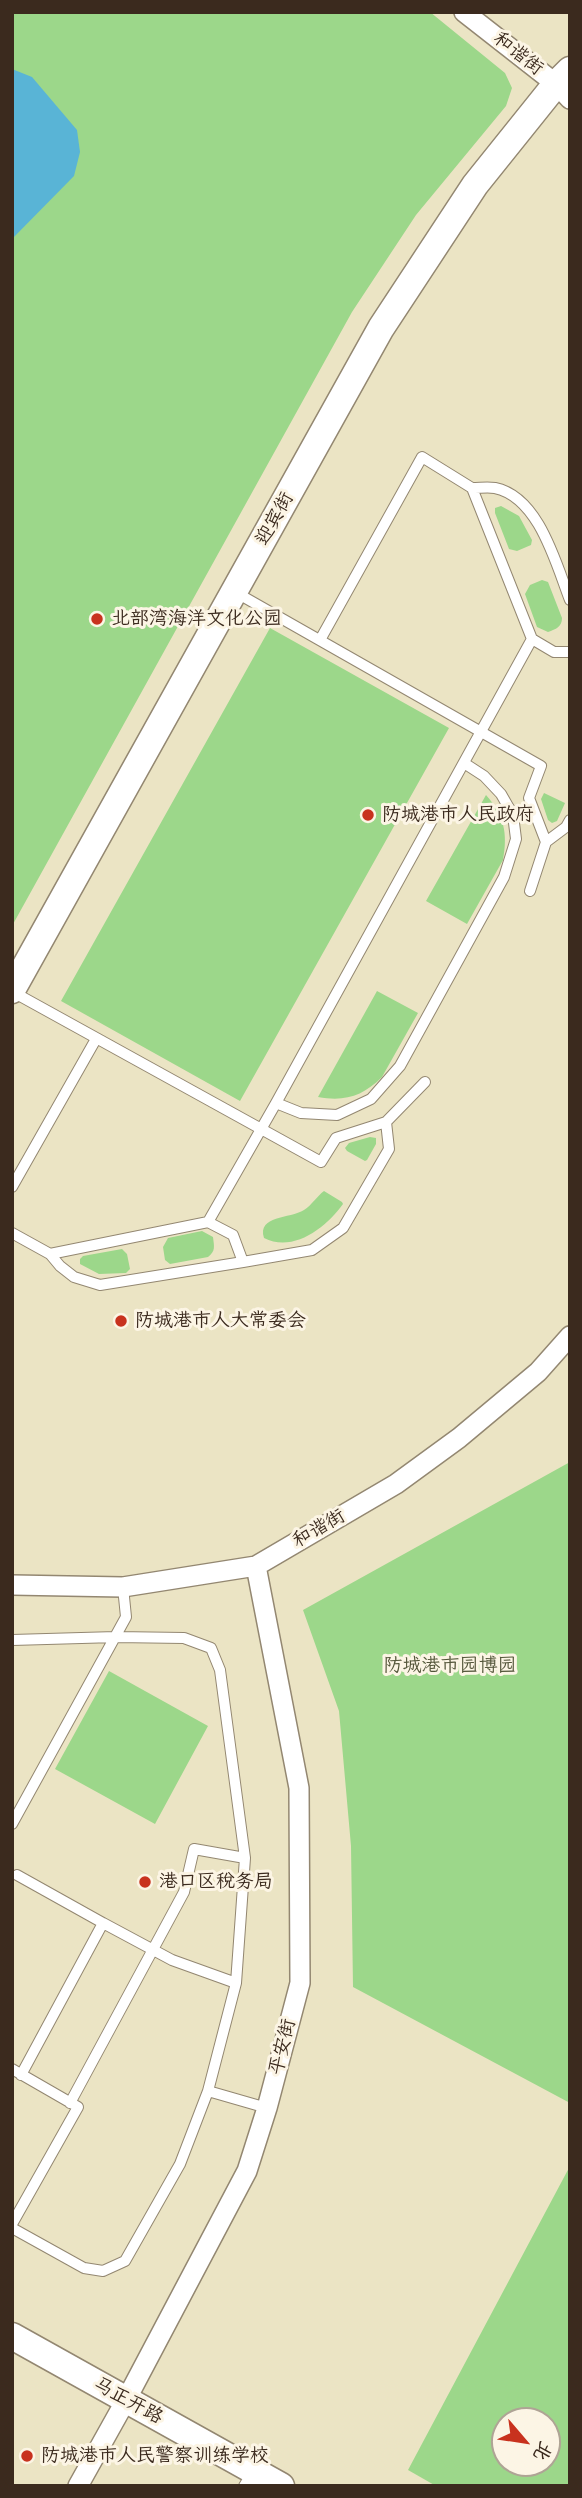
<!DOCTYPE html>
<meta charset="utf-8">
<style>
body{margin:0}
#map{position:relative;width:582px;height:2498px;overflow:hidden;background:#ebe4c4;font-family:"Shantell Sans","LXGW WenKai TC",sans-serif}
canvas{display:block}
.frame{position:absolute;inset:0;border:14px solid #3b2a1e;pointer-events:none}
.north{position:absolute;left:491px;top:2407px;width:70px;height:70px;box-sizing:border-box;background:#fcf5e5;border:2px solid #afa495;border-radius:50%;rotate:119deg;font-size:19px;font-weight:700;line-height:28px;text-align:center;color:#3b2a1e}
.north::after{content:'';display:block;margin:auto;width:24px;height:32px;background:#c8321e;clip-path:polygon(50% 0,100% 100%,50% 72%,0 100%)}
</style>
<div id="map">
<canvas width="582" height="2498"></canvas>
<div class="frame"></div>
<div class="north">北</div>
</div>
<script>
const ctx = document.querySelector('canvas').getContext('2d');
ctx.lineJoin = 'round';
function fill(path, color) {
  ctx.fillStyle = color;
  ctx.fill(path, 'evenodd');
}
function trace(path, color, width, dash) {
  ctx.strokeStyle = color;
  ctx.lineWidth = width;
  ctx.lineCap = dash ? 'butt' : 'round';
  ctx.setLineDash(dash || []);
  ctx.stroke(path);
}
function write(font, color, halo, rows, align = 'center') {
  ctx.font = font + ' "Shantell Sans","LXGW WenKai TC",sans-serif';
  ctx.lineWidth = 6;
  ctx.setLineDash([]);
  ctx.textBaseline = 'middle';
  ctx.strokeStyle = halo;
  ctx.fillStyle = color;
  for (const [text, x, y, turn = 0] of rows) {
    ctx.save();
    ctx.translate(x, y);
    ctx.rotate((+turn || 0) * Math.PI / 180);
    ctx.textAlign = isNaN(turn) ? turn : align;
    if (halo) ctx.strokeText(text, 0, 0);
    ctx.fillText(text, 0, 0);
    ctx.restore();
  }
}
const green = new Path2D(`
 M 12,12 L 430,12 L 505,73 L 512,88 L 506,106 L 416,215 L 352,312 L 12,926 Z
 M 501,506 L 519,516 L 532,540 L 531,545 L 517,551 L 509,549 L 495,513 L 495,508 Z
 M 542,580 L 548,582 L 562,618 C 562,627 556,629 548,632 L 537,627 L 525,594 L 530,585 Z
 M 270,628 L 449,728 L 240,1101 L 61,1001 Z
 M 544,793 L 565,803 L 557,821 L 552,823 L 548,820 L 541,799 Z
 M 486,795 C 504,815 508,833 503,860 L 467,924 L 426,901 Z
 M 377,991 L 418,1013 L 382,1077 C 363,1096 345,1102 318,1097 Z
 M 370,1137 L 376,1138 L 376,1144 L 367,1160 L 365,1161 L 347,1151 L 345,1148 L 349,1143 Z
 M 324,1191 L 342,1202 L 343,1204 C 326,1228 293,1253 264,1238 C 257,1215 290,1219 304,1210 C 312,1205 317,1196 324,1191 Z
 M 202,1231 L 213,1237 C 214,1246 216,1251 208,1257 L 170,1264 L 165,1260 L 163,1247 L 168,1238 Z
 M 122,1249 L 127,1254 L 130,1269 L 126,1273 L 99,1274 L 80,1264 L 80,1259 L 83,1256 Z
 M 570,1462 L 570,2103 L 353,1987 L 351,1846 L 339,1711 L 303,1610 Z
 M 109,1671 L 208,1726 L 155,1824 L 55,1769 Z
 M 570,2166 L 570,2486 L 436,2486 L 408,2470 ZM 505,2421 L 547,2421 L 547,2463 L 505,2463 Z`);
const water = new Path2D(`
 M 12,69 L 32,77 L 77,130 L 80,152 L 74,176 L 12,239 Z`);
const service = new Path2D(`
 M 472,488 C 480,488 488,487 495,488 C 539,497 556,564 570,600
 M 235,592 L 541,766 L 529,798 L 546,842 L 530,891
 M 532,639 L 554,652 L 570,652
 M 546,842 L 566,827 L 570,820
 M 13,992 L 321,1162 L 336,1138 L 386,1122 L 425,1082
 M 276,1103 L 301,1113 L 337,1115 L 371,1099 L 400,1066 L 504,877 L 516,839 L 513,815 L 501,794 L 484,776 L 464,763
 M 12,1187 L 96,1039
 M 208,1222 L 233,1235 L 243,1262 L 312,1250 L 343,1228 L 389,1149 L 386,1122
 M 12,1233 L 50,1254 L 208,1222 L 276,1103 L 532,639 L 472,488 L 422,457 L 320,640
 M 50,1254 L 60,1266 L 74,1277 L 100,1285 L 243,1262
 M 12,1640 L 116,1637 L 184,1638 L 211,1648 L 220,1670 L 245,1858 L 236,1983 L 208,2091 L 180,2164 L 125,2261 L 103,2271 L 84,2268 L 12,2228
 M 12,1824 L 126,1617 L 123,1587
 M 17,1875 L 103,1923
 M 12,2069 L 78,2107 L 12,2224
 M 21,2075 L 103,1923 L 172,1960 L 236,1983
 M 208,2091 L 267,2108
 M 70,2103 L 184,1892 L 194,1849 L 245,1858
 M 244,2486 L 253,2471`);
const minor = new Path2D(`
 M 464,12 L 556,84 L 570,99
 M 12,1585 L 123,1587 L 256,1566 L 396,1484 L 459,1438 L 538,1372 L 570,1336
 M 78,2486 L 126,2400 L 247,2171 L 267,2108 L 300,1983 L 299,1788 L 256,1566`);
const secondary = new Path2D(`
 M 12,990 L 381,328 L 475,185 L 556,84 L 570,70
 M 12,2336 L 281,2486`);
const markers = [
 [97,619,7,"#c8321e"],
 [368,815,7,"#c8321e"],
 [121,1321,7,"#c8321e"],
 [145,1882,7,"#c8321e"],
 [27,2456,7,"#c8321e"]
];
const streetNames = [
 ["和谐街",518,54,38],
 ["迎宾街",275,519,-61],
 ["和谐街",319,1529,-30],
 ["平安街",283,2047,-76],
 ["马正开路",128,2401,29]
];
const poiNames = [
 ["北部湾海洋文化公园",111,619],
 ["防城港市人民政府",382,815],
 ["防城港市人大常委会",135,1321],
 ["港口区税务局",159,1882],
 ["防城港市人民警察训练学校",41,2456]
];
const parkNames = [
 ["防城港市园博园",450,1666]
];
fill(green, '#9cd78a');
fill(water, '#59b4d6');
trace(service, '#938771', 12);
trace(minor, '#938771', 22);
trace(secondary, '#938771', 29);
trace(service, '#fff', 10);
trace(minor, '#fff', 19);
trace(secondary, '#fff', 26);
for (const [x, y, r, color] of markers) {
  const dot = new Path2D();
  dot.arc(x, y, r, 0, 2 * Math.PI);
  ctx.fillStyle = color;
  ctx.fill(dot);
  trace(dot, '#fcf5e5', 2.5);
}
write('19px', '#3b2a1e', '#fcf5e5', streetNames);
write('19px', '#3b2a1e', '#fcf5e5', poiNames, 'left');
write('19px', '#535539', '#fcf5e5', parkNames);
</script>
